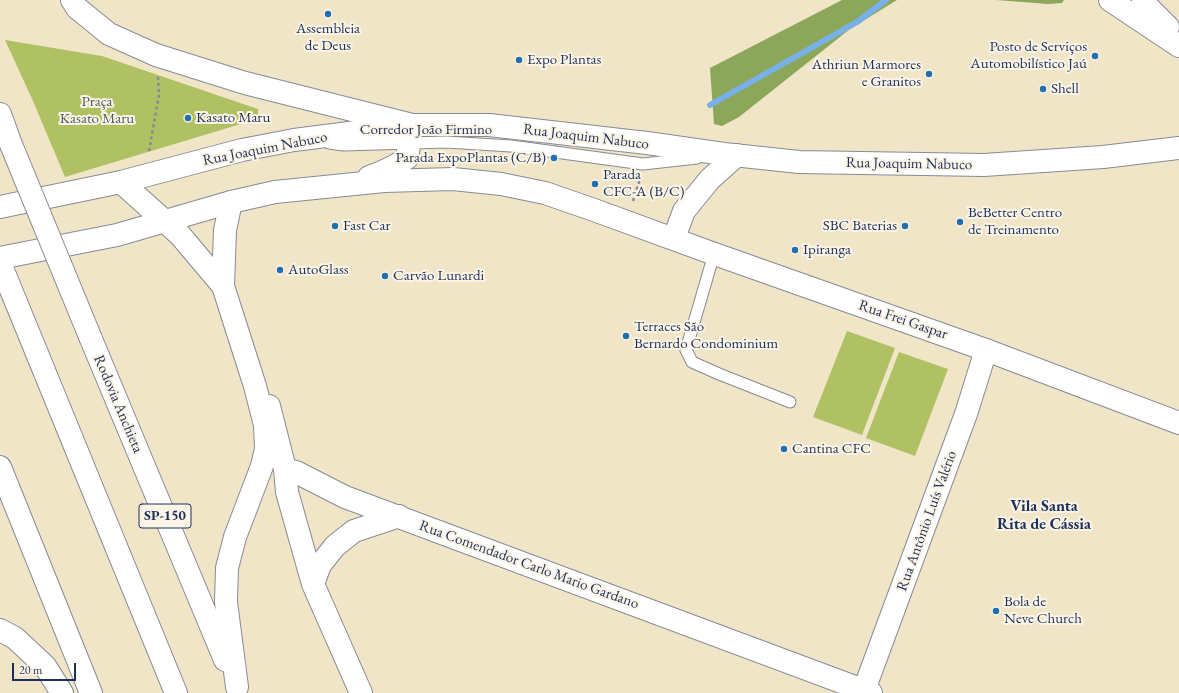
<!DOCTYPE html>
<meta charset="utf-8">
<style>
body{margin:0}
#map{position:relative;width:1179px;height:693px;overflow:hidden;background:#f1e5c8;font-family:"EB Garamond",serif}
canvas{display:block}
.scale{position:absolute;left:12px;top:663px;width:64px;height:18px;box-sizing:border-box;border:2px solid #1b2f5e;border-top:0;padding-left:5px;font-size:12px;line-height:14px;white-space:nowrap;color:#1b2f5e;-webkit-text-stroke:3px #fcf5e5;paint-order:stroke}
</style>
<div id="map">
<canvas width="1179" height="693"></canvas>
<div class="scale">20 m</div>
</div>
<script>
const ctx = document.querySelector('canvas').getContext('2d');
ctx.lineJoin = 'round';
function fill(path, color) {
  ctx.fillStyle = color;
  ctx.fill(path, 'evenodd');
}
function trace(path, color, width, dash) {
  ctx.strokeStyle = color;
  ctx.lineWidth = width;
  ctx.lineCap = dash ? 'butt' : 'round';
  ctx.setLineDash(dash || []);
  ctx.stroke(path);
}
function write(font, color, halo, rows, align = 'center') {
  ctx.font = font + ' "EB Garamond",serif';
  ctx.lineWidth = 4;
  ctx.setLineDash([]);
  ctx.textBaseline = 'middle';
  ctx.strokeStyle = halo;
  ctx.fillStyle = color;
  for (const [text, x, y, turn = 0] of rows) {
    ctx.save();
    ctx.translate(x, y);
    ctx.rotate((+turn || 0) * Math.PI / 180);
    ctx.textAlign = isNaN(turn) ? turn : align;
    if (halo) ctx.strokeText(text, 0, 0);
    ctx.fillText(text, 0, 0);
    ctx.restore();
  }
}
const green = new Path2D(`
 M 5,40 L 102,56 L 258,109 L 258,115 L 254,120 L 65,177 L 33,101 Z
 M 847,331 L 895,348 L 862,435 L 813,417 Z
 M 899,352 L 948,369 L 915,456 L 866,438 Z`);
const forest = new Path2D(`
 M 842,0 L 897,0 L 850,29 L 739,117 L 722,126 L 714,124 L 710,68 Z
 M 996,0 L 1064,0 L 1062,3 L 1048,4 Z`);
const stream = new Path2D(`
 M 710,105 L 857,22 L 886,0`);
const path = new Path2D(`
 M 149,151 L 159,95 L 158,77
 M 633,201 L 640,179`);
const service = new Path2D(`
 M 329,143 L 343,145 L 446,142 L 511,146 L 643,164 L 697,158
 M 714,254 L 686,350 L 692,362 L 719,374 L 790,402`);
const minor = new Path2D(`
 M 1110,0 L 1179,46
 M 1143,0 L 1148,7 L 1168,27
 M 269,406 L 285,469 L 296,472 L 345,497 L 871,693
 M 285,469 L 287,492 L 313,584
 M 864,690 L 966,414 L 986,350
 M 361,693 L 313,584 L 320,565 L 335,546 L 354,531 L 399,516`);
const primary = new Path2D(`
 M 369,177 C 383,172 395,167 407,158 L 412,125
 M 0,207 L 121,182 L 242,150 L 294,140 L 412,125 L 489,125 L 647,143 L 724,154 L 799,162 L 984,165 L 1103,157 L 1179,148
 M 674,238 L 684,211 L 710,179 L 737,155
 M 0,258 L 117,235 L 231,202 L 275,192 L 384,181 L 453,179 L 501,184 L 545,193 L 594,210 L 709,252 L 986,350 L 1179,423`);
const trunk = new Path2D(`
 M 72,0 L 77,8 L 109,34 L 156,55 L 245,83 L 412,125
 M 0,467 L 91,693
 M 0,630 L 15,638 L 45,666 L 62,693`);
const motorway = new Path2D(`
 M 0,114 L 10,142
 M 121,182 L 180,235 L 223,286
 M 231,202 L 225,230 L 223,286 L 255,386 L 265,425 L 266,449 L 262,466 L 235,537 L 227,568 L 226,602 L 237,687
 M 0,263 L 176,693
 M 91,339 L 225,660`);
const motorwayBridge = new Path2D(`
 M 10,142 L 91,339`);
const markers = [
 [328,14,4,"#1f6fb2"],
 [1095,56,4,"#1f6fb2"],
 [519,60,4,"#1f6fb2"],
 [929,74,4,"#1f6fb2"],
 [1043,89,4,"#1f6fb2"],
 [188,118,4,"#1f6fb2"],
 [554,158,4,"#1f6fb2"],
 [595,184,4,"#1f6fb2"],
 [960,222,4,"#1f6fb2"],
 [335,226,4,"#1f6fb2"],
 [905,226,4,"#1f6fb2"],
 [795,250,4,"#1f6fb2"],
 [280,270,4,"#1f6fb2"],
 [385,276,4,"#1f6fb2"],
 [626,336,4,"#1f6fb2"],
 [784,449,4,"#1f6fb2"],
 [996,611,4,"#1f6fb2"]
];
const shields = [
 [165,516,52]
];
const shieldNames = [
 ["SP-150",165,516]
];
const poiNames = [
 ["Assembleia",328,29,"center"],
 ["de Deus",328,46,"center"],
 ["Posto de Serviços",1087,47,"right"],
 ["Automobilístico Jaú",1087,64,"right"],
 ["Expo Plantas",527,60],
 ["Athriun Marmores",921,65,"right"],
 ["e Granitos",921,82,"right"],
 ["Shell",1051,89],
 ["Kasato Maru",196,118],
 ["Parada ExpoPlantas (C/B)",546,158,"right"],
 ["Parada",603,175],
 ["CFC-A (B/C)",603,192],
 ["BeBetter Centro",968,213],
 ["de Treinamento",968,230],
 ["Fast Car",343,226],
 ["SBC Baterias",897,226,"right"],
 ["Ipiranga",803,250],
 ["AutoGlass",288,270],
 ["Carvão Lunardi",393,276],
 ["Terraces São",634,327],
 ["Bernardo Condominium",634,344],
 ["Cantina CFC",792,449],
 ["Bola de",1004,602],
 ["Neve Church",1004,619]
];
const parkNames = [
 ["Praça",97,102],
 ["Kasato Maru",97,119]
];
const streetNames = [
 ["Corredor João Firmino",426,130],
 ["Rua Joaquim Nabuco",586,137,7],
 ["Rua Joaquim Nabuco",265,149,-11],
 ["Rua Joaquim Nabuco",909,164,1],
 ["Rua Frei Gaspar",903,320,19],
 ["Rodovia Anchieta",118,404,67],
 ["Rua Antônio Luís Valério",927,521,-70],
 ["Rua Comendador Carlo Mario Gardano",529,565,20]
];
const neighbourhoodNames = [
 ["Vila Santa",1044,507],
 ["Rita de Cássia",1044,525]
];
fill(green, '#b0c164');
fill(forest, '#8ca75a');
trace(stream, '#78b0e7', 6);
trace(service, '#868a93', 13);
trace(minor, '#868a93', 24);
trace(primary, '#868a93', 24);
trace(trunk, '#868a93', 24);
trace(motorway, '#868a93', 24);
trace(path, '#868a93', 2.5, [3, 3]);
trace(service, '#fff', 11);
trace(minor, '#fff', 22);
trace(primary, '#fff', 22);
trace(trunk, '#fff', 22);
trace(motorway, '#fff', 22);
trace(motorwayBridge, '#868a93', 24, []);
trace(motorwayBridge, '#fff', 22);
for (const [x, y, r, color] of markers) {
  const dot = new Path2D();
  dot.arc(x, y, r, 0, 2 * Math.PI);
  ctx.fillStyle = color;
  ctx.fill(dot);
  trace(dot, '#fcf5e5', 1.5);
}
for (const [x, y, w] of shields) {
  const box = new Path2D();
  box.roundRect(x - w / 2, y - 12, w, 24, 3);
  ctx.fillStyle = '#fcf5e5';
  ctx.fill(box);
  trace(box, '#1b2f5e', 1);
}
write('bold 14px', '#1b2f5e', null, shieldNames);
write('15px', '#1b2f5e', '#fcf5e5', poiNames, 'left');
write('15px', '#485b60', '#fcf5e5', parkNames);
write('15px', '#1b2f5e', '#fcf5e5', streetNames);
write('bold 16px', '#1b2f5e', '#fcf5e5', neighbourhoodNames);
</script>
